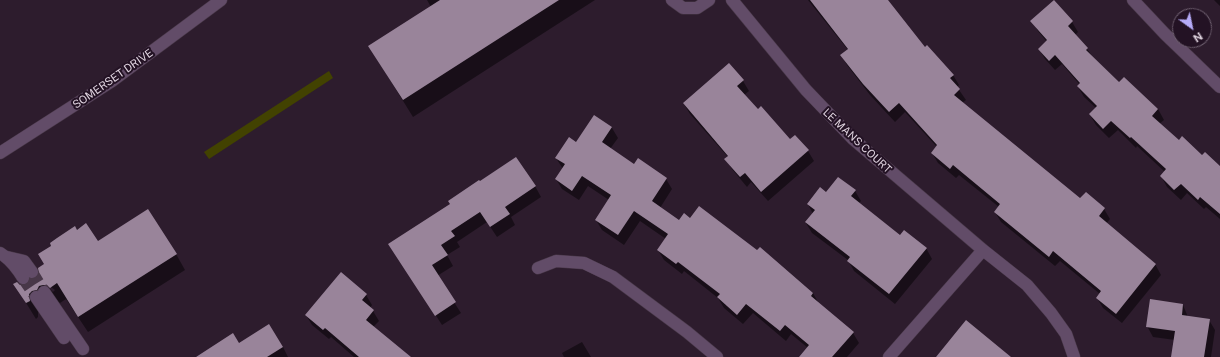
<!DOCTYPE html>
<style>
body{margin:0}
#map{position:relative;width:1220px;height:357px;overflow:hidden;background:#2d1c2d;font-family:"Public Sans",sans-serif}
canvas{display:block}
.north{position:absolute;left:1172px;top:8px;width:40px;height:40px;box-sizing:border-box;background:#231224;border:1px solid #6e5f6f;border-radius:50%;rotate:147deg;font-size:11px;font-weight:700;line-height:16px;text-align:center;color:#dfd3df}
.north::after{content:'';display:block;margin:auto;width:14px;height:18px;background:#b6abf8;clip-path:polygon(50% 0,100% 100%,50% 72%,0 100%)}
</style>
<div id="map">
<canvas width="1220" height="357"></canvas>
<div class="north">N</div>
</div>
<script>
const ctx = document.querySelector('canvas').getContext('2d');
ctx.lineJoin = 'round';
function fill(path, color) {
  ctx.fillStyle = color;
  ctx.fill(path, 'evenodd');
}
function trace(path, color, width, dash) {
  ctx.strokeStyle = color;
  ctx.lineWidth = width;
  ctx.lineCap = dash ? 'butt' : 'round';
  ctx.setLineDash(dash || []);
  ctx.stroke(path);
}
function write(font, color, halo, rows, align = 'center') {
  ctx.font = font + ' "Public Sans",sans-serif';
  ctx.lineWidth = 4;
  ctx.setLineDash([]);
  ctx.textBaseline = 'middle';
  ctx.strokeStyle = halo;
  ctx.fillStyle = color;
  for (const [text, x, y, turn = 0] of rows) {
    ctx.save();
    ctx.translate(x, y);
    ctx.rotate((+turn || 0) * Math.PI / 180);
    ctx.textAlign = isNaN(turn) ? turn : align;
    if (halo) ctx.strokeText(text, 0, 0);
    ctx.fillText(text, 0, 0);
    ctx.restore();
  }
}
const green = new Path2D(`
 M 329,71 L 333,78 L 209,159 L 204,152 Z`);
const shadow = new Path2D(`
 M 427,0 L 595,0 L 413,117 L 369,46 L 431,7 Z
 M 808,0 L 886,0 L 924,48 L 953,75 L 959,85 L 957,87 L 966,100 L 962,103 L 1080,200 L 1104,209 L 1110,219 L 1106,224 L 1155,264 L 1161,275 L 1122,323 L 1103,308 L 1097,298 L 1100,294 L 1060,261 L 1055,266 L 1001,222 L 995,212 L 999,207 L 959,175 L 956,178 L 938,163 L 932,153 L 937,147 L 905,112 L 895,122 L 870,95 L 847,65 L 841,55 L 848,50 Z
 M 1214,0 L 1220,0 L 1220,6 Z
 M 1032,21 L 1072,22 L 1078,32 L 1075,35 L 1087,49 L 1092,56 L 1119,83 L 1158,109 L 1164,120 L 1159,124 L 1179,142 L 1220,167 L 1220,219 L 1206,207 L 1204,209 L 1187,193 L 1181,200 L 1167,187 L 1161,176 L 1165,172 L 1137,146 L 1136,148 L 1118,130 L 1109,138 L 1096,125 L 1090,115 L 1096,108 L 1084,97 L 1078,87 L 1080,85 L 1062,64 L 1055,70 L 1045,59 L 1039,49 L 1047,42 L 1038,31 Z
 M 743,81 L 749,91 L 744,95 L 758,110 L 790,141 L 795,136 L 808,151 L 814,161 L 768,201 L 751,182 L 747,187 L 732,169 L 726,159 L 728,157 L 690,114 L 684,104 Z
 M 594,116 L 612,128 L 618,138 L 610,149 L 634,165 L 666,179 L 672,189 L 660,208 L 679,221 L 813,293 L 819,304 L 853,333 L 859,343 L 847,357 L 800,357 L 808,348 L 791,334 L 786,341 L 753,313 L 743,324 L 724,308 L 718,298 L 684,271 L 682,274 L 664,260 L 658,250 L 666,239 L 640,221 L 624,245 L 602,230 L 596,220 L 609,200 L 588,186 L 579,200 L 562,189 L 556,179 L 563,169 L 556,158 L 576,143 Z
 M 535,186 L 541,197 L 511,217 L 515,225 L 497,237 L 487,222 L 457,242 L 460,247 L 447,255 L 453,266 L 437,276 L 461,313 L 442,325 L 390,244 Z
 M 855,191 L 861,201 L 859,203 L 901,236 L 926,248 L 932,259 L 895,304 L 854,271 L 848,260 L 812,233 L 806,223 L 813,214 L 808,204 L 826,194 Z
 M 77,231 L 98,243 L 176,254 L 185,270 L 88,332 L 66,299 L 60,303 L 57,301 L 41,306 L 38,310 L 38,317 L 36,319 L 15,285 L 24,286 L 37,279 L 45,265 ZM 47,284 L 55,290 L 53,292 L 47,286 Z
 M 341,274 L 366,295 L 372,305 L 370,308 L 373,311 L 379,321 L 373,327 L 407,357 L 354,357 L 331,337 L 329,339 L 312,325 L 306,315 Z
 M 1183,305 L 1188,317 L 1209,320 L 1215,330 L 1211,357 L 1172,357 L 1175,340 L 1153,337 L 1147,326 Z
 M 582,342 L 591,357 L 564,357 L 562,353 Z
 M 239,345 L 283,347 L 288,357 L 212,357 Z`);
const building = new Path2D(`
 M 440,0 L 559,0 L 403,100 L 368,46 Z
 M 810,0 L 888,0 L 925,47 L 927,45 L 954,75 L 950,78 L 960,89 L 954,95 L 1080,198 L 1086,192 L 1105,208 L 1099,216 L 1156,264 L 1116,314 L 1096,298 L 1101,291 L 1053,251 L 1049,257 L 994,212 L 1000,204 L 953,165 L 950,169 L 931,153 L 937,145 L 899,103 L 889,112 L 863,84 L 840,55 L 848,49 Z
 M 1054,0 L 1073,21 L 1068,26 L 1088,48 L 1086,50 L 1119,82 L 1124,77 L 1158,109 L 1152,116 L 1179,140 L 1182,136 L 1202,155 L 1205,152 L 1220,166 L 1220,214 L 1200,197 L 1198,200 L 1181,184 L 1174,190 L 1160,176 L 1166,169 L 1131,137 L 1130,138 L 1111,121 L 1103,129 L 1089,114 L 1097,106 L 1077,86 L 1080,83 L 1055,55 L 1049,61 L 1038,49 L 1047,40 L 1030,21 Z
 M 729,63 L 744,80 L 737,86 L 758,109 L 761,106 L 790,139 L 795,135 L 809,150 L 761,192 L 745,173 L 740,177 L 724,159 L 728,156 L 683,103 Z
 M 594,115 L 612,127 L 602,142 L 634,164 L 638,158 L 667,178 L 652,201 L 679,220 L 684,213 L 690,218 L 699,206 L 757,250 L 760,247 L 813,293 L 811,296 L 854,332 L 832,357 L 799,357 L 809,345 L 785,325 L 780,331 L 746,304 L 737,315 L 717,297 L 720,294 L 678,262 L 676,264 L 657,250 L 668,234 L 634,211 L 618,235 L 595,220 L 611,195 L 582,176 L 572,191 L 555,179 L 565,164 L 555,158 L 569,137 L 576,142 Z
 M 516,157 L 536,186 L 505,207 L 510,214 L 490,227 L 480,212 L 451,231 L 455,236 L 441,245 L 448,255 L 432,265 L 456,302 L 435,316 L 388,244 L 450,204 L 448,201 L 479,180 L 480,181 Z
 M 838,177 L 856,190 L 851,196 L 900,235 L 904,230 L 927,248 L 889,294 L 847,261 L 850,257 L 805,222 L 815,210 L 807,204 L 820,187 L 826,192 Z
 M 148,209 L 177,254 L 78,317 L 57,283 L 50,288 L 47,285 L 43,285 L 39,286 L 37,290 L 32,291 L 29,294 L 30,301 L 26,303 L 13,284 L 17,282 L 20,285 L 24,285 L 27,284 L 30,279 L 37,278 L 39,275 L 38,268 L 44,264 L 38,254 L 51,246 L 50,243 L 57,238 L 75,226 L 77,230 L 86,223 L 98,241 Z
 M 341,272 L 367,294 L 362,300 L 374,310 L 366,320 L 411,357 L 359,357 L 325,328 L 323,330 L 305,315 Z
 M 1150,299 L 1183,304 L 1182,315 L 1210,319 L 1204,357 L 1171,357 L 1175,331 L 1146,327 Z
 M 966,320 L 1011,357 L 936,357 Z
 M 269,324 L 283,347 L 267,357 L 196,357 L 233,333 L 239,343 Z`);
const minorTunnel = new Path2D(`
 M 32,272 L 44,292
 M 23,278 L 36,297`);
const minor = new Path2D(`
 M 672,0 L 683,8 L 697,8 L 709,0
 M 732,0 L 806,90 L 853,139 L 983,250 L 1027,285 L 1051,313 L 1066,334 L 1074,357
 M 1133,0 L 1165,34 L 1220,87
 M 0,153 L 112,81 L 221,0
 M 0,253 C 10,259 17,268 23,278
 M 7,257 L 24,261 L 32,272
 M 538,268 L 556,261 L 584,263 L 613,277 L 687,332 L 717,357
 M 44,292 L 83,349
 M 36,297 L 64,338
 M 889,357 L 983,250`);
const streetNames = [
 ["SOMERSET DRIVE",113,79,-35],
 ["LE MANS COURT",857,141,43]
];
fill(green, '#424201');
fill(shadow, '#0007');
fill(building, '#99849a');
trace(minorTunnel, '#483748', 12, [12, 6]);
trace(minor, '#493949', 13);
trace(minor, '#624c68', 12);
write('11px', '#dfd3df', '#231224', streetNames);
</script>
